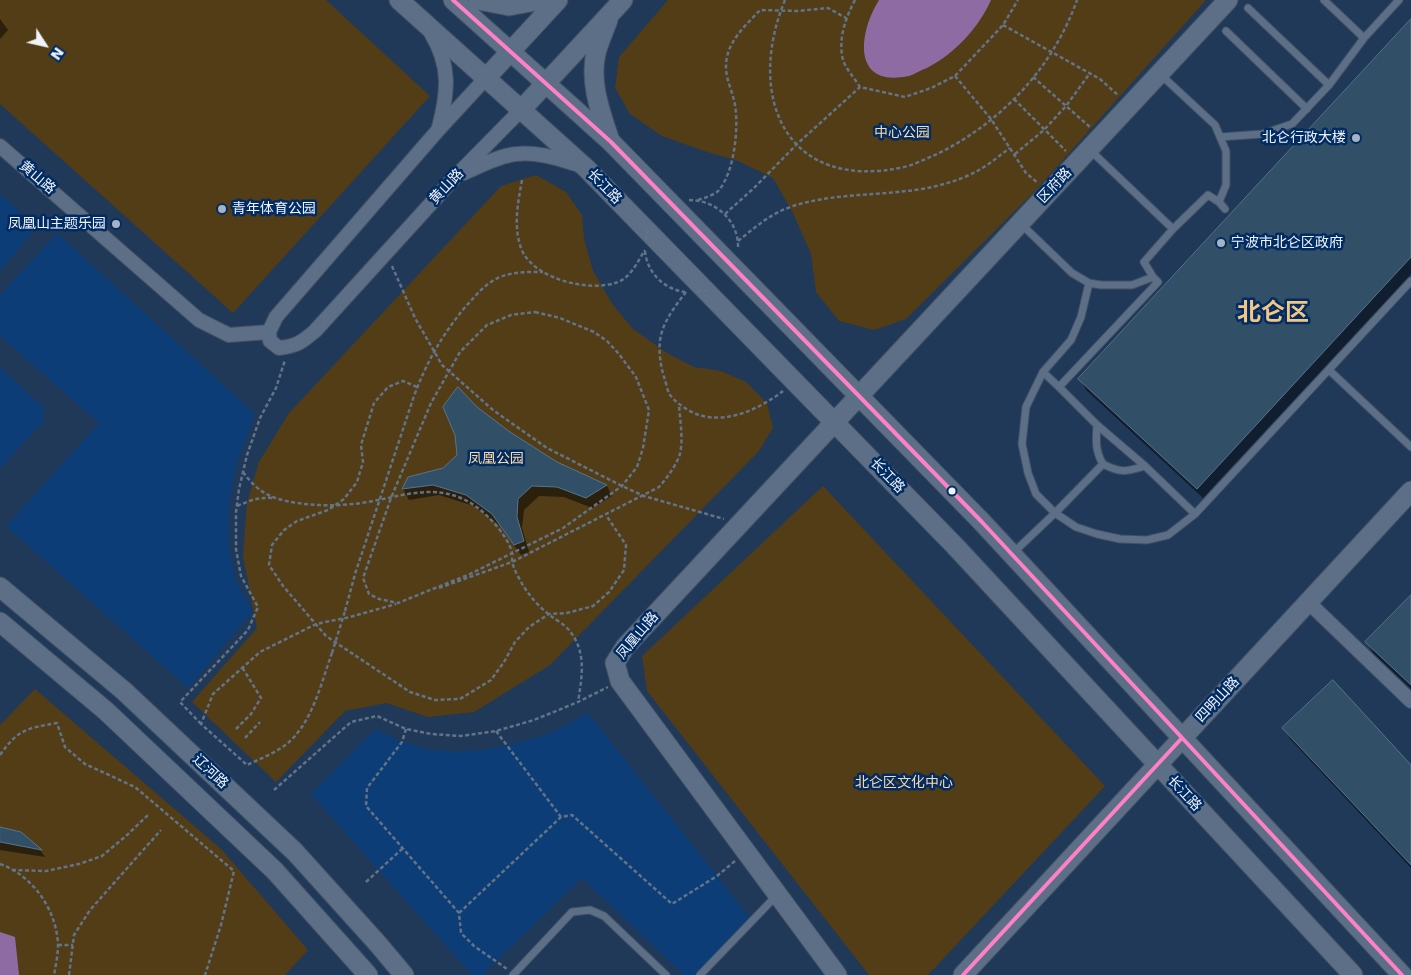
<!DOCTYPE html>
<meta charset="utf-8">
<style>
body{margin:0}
#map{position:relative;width:1411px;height:975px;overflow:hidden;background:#203958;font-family:"DejaVu Sans",sans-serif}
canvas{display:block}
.north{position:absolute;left:20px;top:20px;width:50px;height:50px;-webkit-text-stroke:4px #002c63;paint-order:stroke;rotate:125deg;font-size:14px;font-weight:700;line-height:20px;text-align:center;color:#eff4fb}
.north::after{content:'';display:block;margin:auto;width:18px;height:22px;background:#eff4fb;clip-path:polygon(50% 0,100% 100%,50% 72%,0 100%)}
</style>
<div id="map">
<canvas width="1411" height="975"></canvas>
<div class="north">N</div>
</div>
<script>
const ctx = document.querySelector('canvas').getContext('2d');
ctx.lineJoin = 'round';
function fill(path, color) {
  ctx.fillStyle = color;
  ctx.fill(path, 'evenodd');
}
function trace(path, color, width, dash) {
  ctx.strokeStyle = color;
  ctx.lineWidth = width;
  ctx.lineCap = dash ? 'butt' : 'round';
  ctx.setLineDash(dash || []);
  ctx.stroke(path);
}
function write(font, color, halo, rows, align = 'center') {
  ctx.font = font + ' "DejaVu Sans","Noto Sans SC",sans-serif';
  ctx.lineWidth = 5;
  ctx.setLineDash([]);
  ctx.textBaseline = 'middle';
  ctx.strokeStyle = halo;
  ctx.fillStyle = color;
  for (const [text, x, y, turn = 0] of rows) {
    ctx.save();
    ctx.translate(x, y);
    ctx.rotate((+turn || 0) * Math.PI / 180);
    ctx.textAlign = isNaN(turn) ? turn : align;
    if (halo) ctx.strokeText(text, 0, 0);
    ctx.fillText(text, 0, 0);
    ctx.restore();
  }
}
const built = new Path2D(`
 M 0,194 L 37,227 L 0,271 Z
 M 57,233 L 255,414 L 235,469 L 229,504 L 229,548 L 236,581 L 253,611 L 188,688 L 6,526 L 99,423 L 0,336 L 0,295 Z
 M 0,367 L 44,408 L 43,422 L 0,468 Z
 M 588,713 L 750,918 L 694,975 L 684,975 L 582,878 L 482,975 L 472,975 L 311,794 L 375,729 L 402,742 L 426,749 L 458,752 L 489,749 L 522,742 L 551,733 Z`);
const green = new Path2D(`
 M 0,0 L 326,0 L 430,96 L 233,313 L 0,104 Z
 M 668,0 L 1206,0 L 1036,190 L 906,319 L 874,330 L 839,321 L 816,292 L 811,254 L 793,213 L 773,178 L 738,161 L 701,150 L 662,136 L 630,114 L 615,88 L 619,57 Z
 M 536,175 L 566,192 L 582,215 L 584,239 L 593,271 L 613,305 L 633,329 L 667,353 L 694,367 L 721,371 L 746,382 L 767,403 L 773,428 L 758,452 L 550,665 L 474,712 L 428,717 L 386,703 L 345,711 L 276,782 L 192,702 L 257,628 L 243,556 L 247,503 L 259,462 L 289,413 L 501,186 Z
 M 823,486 L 1105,786 L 928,975 L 869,975 L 647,691 L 642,656 Z
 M 35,689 L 221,849 L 308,950 L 285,975 L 0,975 L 0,725 Z`);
const water = new Path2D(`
 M 879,0 L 991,0 C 978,29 955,53 927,68 C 921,70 915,74 909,76 C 852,88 858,34 879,0 Z
 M 0,932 L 15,937 L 19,975 L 0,975 Z`);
const shadow = new Path2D(`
 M 0,19 L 8,30 L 0,39 Z
 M 1411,21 L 1411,274 L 1203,498 L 1086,390 L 1080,379 Z
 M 476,408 L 510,433 L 556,463 L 607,486 L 612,496 L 592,508 L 564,497 L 539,496 L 524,510 L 522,528 L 529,552 L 521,555 L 499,525 L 474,506 L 439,495 L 409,500 L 403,489 L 409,478 L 443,469 L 458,456 Z
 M 1411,597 L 1411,689 L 1373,653 L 1367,642 Z
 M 1284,728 L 1411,767 L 1411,868 L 1290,739 Z
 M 0,828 L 20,834 L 41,851 L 45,857 L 0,850 Z`);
const building = new Path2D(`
 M 1411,19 L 1411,257 L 1197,489 L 1078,379 Z
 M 458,387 L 477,407 L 510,432 L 557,462 L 607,485 L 586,498 L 557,487 L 532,486 L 518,499 L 517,517 L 524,541 L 514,545 L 492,514 L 466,495 L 433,485 L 402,489 L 408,477 L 443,468 L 457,455 L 455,435 L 443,407 Z
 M 1411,595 L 1411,685 L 1365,642 Z
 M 1333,680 L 1411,765 L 1411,865 L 1282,728 Z
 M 0,827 L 21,832 L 42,850 L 0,842 Z`);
const path = new Path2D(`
 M 785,0 C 745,97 786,193 904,167 C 914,165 925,159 935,155 C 1000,124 1053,68 1077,0
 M 855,0 C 845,19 838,39 843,60 C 846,69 855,79 860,87
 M 1003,25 L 1100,79 L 1119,96
 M 955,76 L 991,119 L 1026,173 L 1038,183
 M 1033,77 L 1090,127
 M 1014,99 L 1066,151
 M 1015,154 L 1044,130 L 1066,106 L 1090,73
 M 522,180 C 518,203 513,225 521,248 C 532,279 590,293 618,282 C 631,277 638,261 645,250
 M 689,200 C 716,200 739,221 738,248
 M 698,200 C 704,198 715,195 719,190 C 734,172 739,129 735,105 C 732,88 723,76 727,57 C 731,38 747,24 760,10 L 797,11 L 828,8 L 846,18
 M 725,214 L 754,188 L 797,144 L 860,87 L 905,97 L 931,88 L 955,76 L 1003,25 L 1018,0
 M 738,241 C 753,229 768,216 785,209 C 823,194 866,196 906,191 C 929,189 958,182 979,170 C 990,164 1000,155 1010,148
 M 645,251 C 647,272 663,289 685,292
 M 392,266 L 415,318 L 442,365 L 493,410 L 547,448 L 622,486 L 644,496 L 724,519
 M 686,292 C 676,305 665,319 661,335 C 658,348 660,364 664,377 C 666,382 667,390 670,395 C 675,401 681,406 688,410 C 719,428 757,411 783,391
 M 535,312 L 560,318 L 594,332 L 607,341 L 619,354 L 636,377 L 649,410 L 643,448 L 637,467 L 622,486 L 563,528 L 470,574 L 398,603 L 379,599 L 369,594 L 363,578 L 391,498 L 431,403 L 460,352 L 487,325 L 511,315 Z
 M 417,387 L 403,381 L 388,387 L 374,403 L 361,445 L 363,462 L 357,482 L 344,499 L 328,510 L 297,521 L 284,530 L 272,545 L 269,565 L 283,586 L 326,636 L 410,692 L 435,700 L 460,699 L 491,680 L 504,662 L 515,642 L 529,627 L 549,614 L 567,613 L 593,606 L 609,592 L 624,570 L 626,545 L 606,515
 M 243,472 C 258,493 272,499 297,503 C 318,506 340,506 361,503 C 403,497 439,479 478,508 C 490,517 509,538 512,553 C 513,555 512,558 512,561 C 513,569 524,588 529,594 C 535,602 543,610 551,616 C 556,620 564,624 569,630 C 587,652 582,676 578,702
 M 237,506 C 249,501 258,497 272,498
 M 439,588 L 512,562 L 659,487 C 667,478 674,468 679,457 C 684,442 680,421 679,405
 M 345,611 L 355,574 L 414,396 C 427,361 442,335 466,306 C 474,298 481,288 491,282 C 507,271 525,272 543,272
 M 332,653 C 321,683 313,721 288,743 C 277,752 260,759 247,765 L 201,724 L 213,694 L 260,652 L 316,624 L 350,617 L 396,604
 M 201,724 L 180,702 L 248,630 L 258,607 L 241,576 L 236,549 L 236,512 L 239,489 L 247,455 L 260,418 L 276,388 L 285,360
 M 236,729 L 251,714 L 261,698 L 242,667
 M 406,729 L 402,742 L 367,788 L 366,806 L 459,913 L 461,933 L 474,946 L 507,969
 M 496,731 L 561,817
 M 245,738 L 260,722
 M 0,755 C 18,729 28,728 57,723 L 65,747 L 85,764 L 135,787 L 234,871 L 221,925 L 205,975
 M 274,790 L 351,722 L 377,716 L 406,729 L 431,734 L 461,736 L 496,731 L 534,720 L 578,702 L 608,687
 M 0,864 C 33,876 56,909 58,944 C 58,954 56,965 54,975
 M 12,870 L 46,871 L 79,864 L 102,856 L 126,836 L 148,815
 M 366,882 L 403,848
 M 459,913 L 561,817 L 572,815 L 672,904 L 717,876 L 735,861
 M 58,945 L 73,945
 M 69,975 L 74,935 L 90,910 L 161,830`);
const lane = new Path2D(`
 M 1324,0 L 1364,38
 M 1248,8 L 1329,85
 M 1226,31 L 1307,109
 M 1160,74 L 1215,125 L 1226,151 L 1226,185 L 1219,202 L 1225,209
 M 1220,137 L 1262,134 L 1292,124 L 1329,85 L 1364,38 L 1399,0
 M 1090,150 L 1173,229
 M 1021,224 L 1072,273 L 1089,283 L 1101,285 L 1132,285 L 1153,277 L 1144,262 L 1173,229 L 1208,195 L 1219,202
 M 1089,283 L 1081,317 L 1071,340 L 1043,372 L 1026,407 L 1022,444 L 1028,473 L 1036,494 L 1055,513 L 1076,527 L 1097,534 L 1120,539 L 1147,540 L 1168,535 L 1195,514 L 1411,281
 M 1329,370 L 1411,447
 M 1043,372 L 1059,387
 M 1097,425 L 1145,466
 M 1103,464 C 1120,473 1126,472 1145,466 L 1195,514
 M 1013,553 L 1055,513 L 1103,464 C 1095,451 1096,440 1097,425 L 1059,387 L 1158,282 L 1153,277
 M 513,975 L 572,912 L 590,910 L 604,916 L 666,975
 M 700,975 L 777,895`);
const street = new Path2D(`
 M 431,33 C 451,66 448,92 439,127
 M 486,78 L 439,129 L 276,317 L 269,332 L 270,341 L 279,348 C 297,346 302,342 315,331 L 456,176 L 521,110
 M 0,146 L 199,320 L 229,335 L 269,332
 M 464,173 C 480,166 498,156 516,154 C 538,151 562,160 582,166
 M 1308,602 L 1411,701`);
const secondary = new Path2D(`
 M 399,0 L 586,168 L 955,546 L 1353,975
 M 453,0 L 611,142 L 981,521 L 1402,975
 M 478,0 L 509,6 L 541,0
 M 608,20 C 604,31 599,42 596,53 C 589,83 601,113 610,141
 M 486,78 L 558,0
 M 521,110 L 623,0
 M 0,587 L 124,691 L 295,852 L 378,944 L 404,975
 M 0,622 L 106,711 L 275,871 L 368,975
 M 837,975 L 620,681 L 615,663 L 625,647 L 1228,0
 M 963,975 L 1411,491`);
const pathBridge = new Path2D(`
 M 668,206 L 680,202
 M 646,240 L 648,228
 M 731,271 L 736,259
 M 697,292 L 708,290
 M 332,653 L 345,611`);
const bus1 = new Path2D(`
 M 453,0 L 611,142 L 981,521 L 1402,975
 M 963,975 L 1181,739`);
const markers = [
 [1356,138,5,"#a7b3c2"],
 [222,209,5,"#a7b3c2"],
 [116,224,5,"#a7b3c2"],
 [1221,243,5,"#a7b3c2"],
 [952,491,4.5,"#eff4fb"]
];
const parkNames = [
 ["中心公园",902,133],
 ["凤凰公园",496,459],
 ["北仑区文化中心",904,783]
];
const poiNames = [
 ["北仑行政大楼",1346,138],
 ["青年体育公园",232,209,"left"],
 ["凤凰山主题乐园",106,224],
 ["宁波市北仑区政府",1231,243,"left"]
];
const streetNames = [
 ["黄山路",37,178,41],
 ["区府路",1055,186,-47],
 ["黄山路",447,187,-47],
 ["长江路",604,187,46],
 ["长江路",887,476,46],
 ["凤凰山路",638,636,-50],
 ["四明山路",1218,700,-47],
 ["辽河路",210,772,43],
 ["长江路",1184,794,47]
];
const townNames = [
 ["北仑区",1273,314]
];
fill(built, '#0d3d77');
fill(green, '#523d16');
fill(water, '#8f6ba3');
fill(shadow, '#0007');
fill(building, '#314f66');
trace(building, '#59748b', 1);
trace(lane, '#415064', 9);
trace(street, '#415064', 16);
trace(secondary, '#415064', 21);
trace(path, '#637388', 2.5, [4, 2.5]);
trace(lane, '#5c6f86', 7);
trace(street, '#5c6f86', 14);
trace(secondary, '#5c6f86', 19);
trace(pathBridge, '#637388', 2.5, [4, 2.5]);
trace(bus1, '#ff80c5', 4);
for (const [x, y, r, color] of markers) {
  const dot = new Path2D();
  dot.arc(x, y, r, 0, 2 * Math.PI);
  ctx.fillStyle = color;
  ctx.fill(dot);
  trace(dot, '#002c63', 2);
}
write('14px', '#fdd9a6', '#002c63', parkNames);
write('14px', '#eff4fb', '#002c63', poiNames, 'right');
write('14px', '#eff4fb', '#002c63', streetNames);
write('bold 24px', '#f4c682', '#002c63', townNames);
</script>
